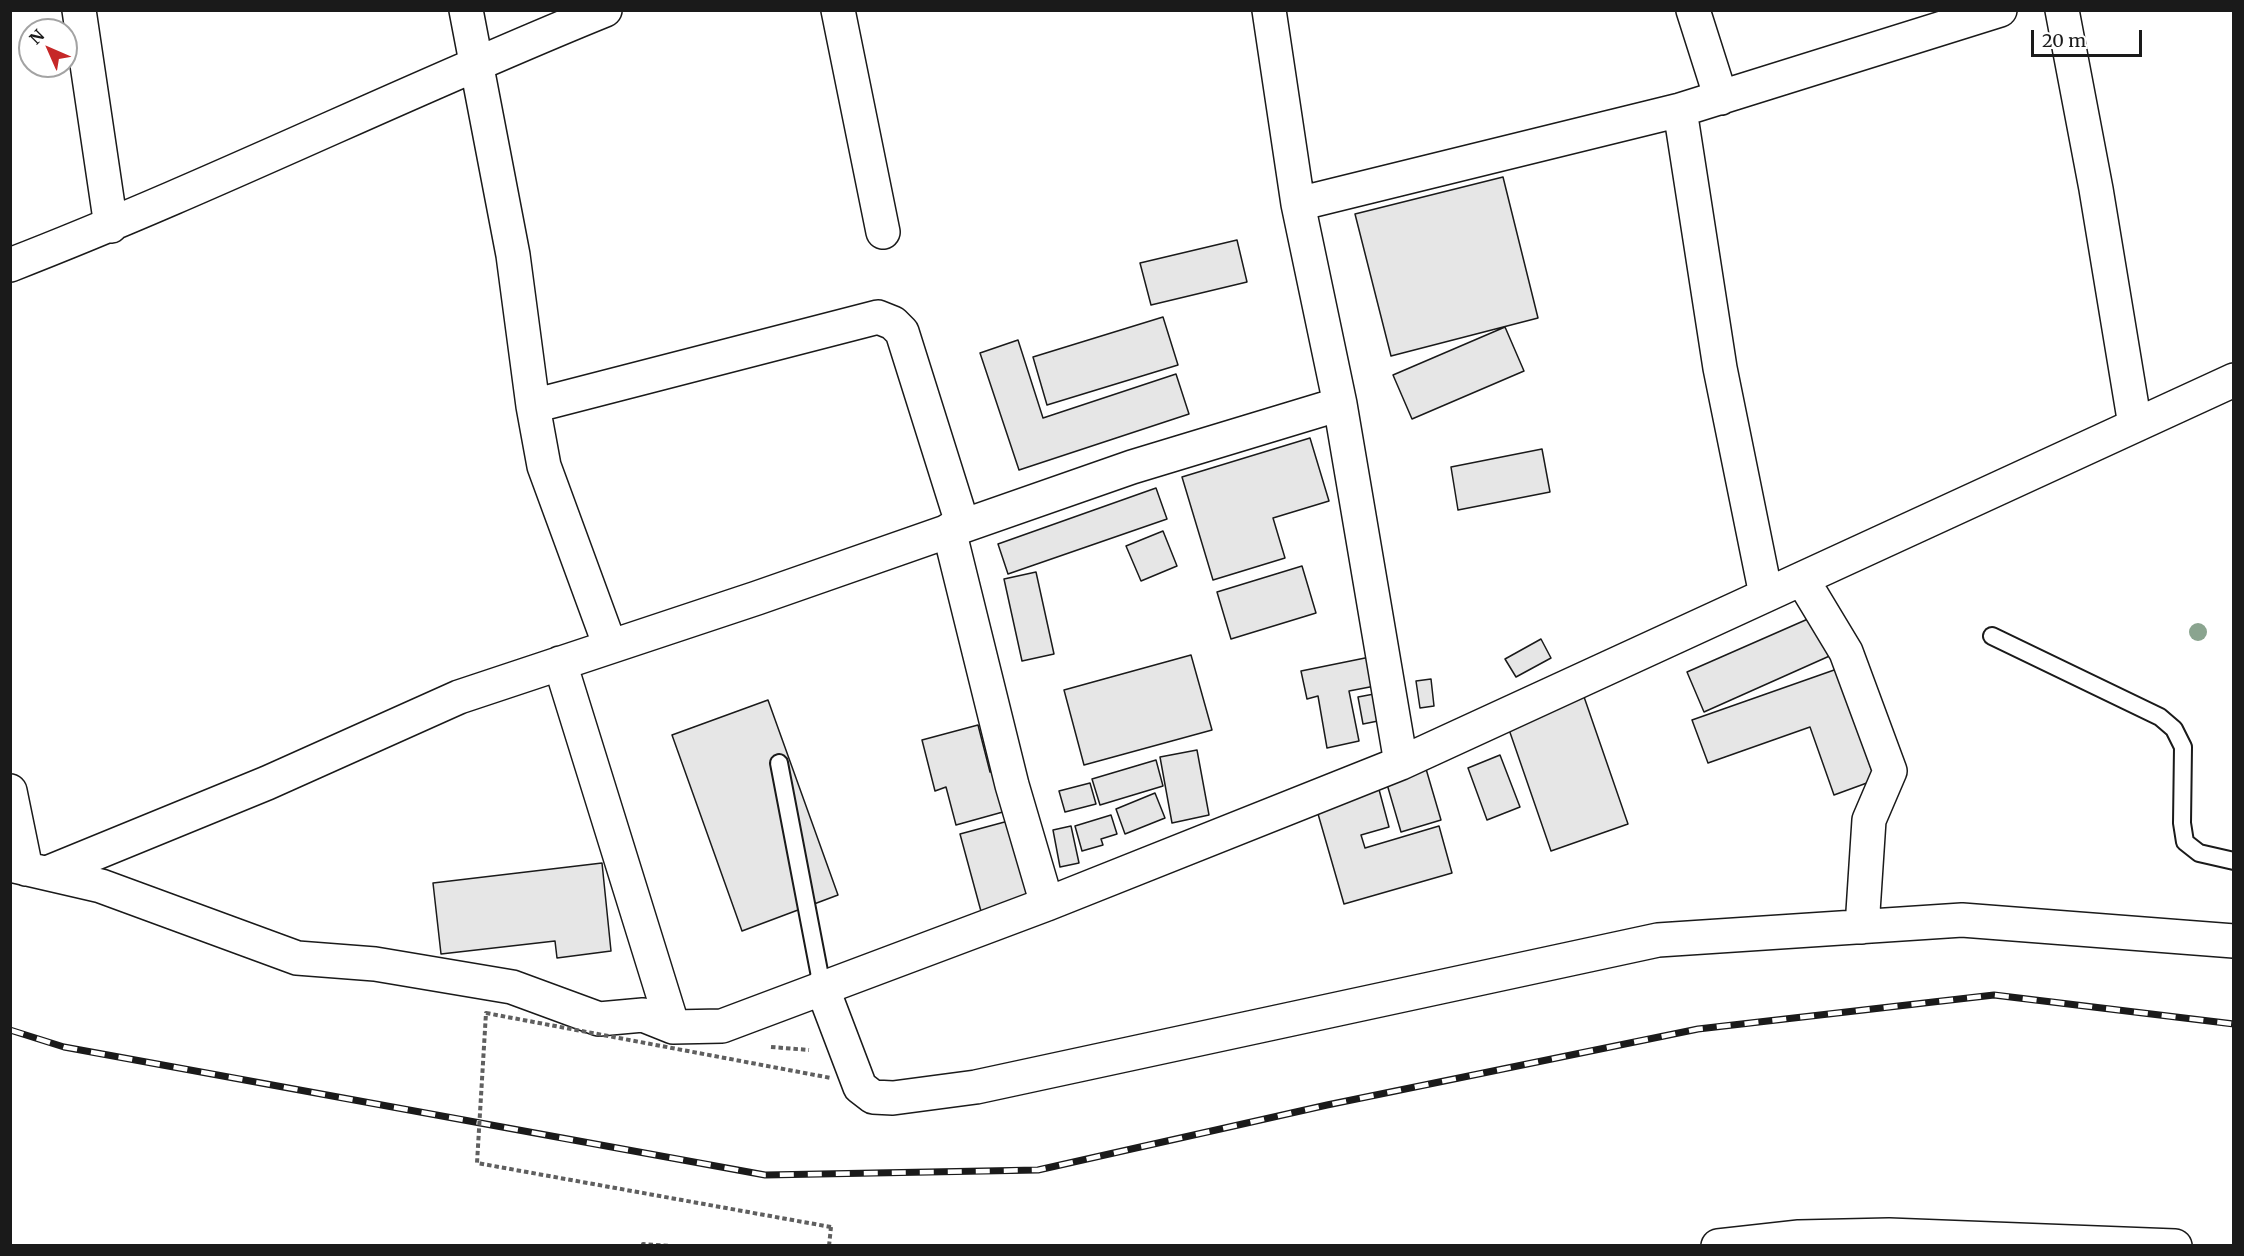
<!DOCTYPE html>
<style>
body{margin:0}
#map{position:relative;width:2244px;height:1256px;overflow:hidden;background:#fff;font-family:Merriweather,serif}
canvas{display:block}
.frame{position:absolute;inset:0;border:12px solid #1a1a1a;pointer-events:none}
.north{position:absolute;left:18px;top:18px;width:60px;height:60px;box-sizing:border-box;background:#fff;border:2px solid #a3a3a3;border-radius:50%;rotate:315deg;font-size:16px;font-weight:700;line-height:24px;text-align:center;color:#1a1a1a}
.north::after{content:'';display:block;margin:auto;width:21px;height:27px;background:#c62828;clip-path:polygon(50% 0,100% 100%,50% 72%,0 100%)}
.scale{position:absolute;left:2031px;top:30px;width:111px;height:27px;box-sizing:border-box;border:3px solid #1a1a1a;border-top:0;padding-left:8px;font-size:18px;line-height:21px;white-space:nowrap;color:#1a1a1a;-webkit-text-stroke:4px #fff;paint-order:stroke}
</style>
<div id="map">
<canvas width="2244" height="1256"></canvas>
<div class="frame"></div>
<div class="north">N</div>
<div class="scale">20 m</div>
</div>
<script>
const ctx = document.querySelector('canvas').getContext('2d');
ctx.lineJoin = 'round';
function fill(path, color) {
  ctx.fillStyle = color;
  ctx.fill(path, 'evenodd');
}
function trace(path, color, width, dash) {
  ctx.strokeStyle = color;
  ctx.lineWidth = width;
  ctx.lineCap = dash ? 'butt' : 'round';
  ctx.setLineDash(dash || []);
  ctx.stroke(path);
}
const building = new Path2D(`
 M 1503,177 L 1538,318 L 1391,356 L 1355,214 Z
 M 1237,240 L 1247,282 L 1151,305 L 1140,263 Z
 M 1163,317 L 1178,365 L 1047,405 L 1033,357 Z
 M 1505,327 L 1524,371 L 1412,419 L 1393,375 Z
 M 1018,340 L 1043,418 L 1176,374 L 1189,414 L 1019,470 L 980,353 Z
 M 1310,438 L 1329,501 L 1273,518 L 1285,558 L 1213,580 L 1182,477 Z
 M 1542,449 L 1550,492 L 1458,510 L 1451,467 Z
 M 1156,488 L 1167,519 L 1008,574 L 998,544 Z
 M 1163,531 L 1177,566 L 1141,581 L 1126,546 Z
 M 1302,566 L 1316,613 L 1231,639 L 1217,592 Z
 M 1036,572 L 1054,654 L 1022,661 L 1004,579 Z
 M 1817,615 L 1834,654 L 1704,712 L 1687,672 Z
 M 1541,639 L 1551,658 L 1516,677 L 1505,659 Z
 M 1191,655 L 1212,730 L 1084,765 L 1064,690 Z
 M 1370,657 L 1375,686 L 1349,691 L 1359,741 L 1327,748 L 1318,696 L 1307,699 L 1301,671 Z
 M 1837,669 L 1875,780 L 1834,795 L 1810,727 L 1708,763 L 1692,720 Z
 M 1431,679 L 1434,706 L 1420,708 L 1416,681 Z
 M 1582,691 L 1628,824 L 1551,851 L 1505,718 Z
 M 1374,694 L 1378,721 L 1363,724 L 1358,697 Z
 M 768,700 L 838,895 L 742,931 L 672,735 Z
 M 978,725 L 990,772 L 1000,770 L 1010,810 L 956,825 L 946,787 L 935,791 L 922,740 Z
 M 1197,750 L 1209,815 L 1172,823 L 1160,757 Z
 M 1500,755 L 1520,807 L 1487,820 L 1468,768 Z
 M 1156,760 L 1163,786 L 1100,805 L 1092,779 Z
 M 1424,762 L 1441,820 L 1401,832 L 1384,774 Z
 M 1377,782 L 1389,827 L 1361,835 L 1365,848 L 1439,826 L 1452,873 L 1344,904 L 1314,800 Z
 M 1090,783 L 1096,804 L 1065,812 L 1059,791 Z
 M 1155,793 L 1165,818 L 1125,834 L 1116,809 Z
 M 1111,815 L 1117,834 L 1101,839 L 1103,845 L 1082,851 L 1075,826 Z
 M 1012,820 L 1032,901 L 982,915 L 960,834 Z
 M 1071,826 L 1079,863 L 1060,867 L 1053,830 Z
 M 602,863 L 611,951 L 557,958 L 555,941 L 441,954 L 433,883 Z`);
const path = new Path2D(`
 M 771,1047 L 809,1050
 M 643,1246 L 643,1244 L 671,1246
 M 829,1246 L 831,1227`);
const service = new Path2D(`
 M 1992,636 L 2160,717 L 2174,729 L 2183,747 L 2182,823 L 2185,842 L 2199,853 L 2234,861
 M 779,763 L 822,987`);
const minor = new Path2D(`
 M 79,10 L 111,226
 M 466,10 L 513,255 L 533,406 L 544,466 L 610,646
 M 838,10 L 883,232
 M 1269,10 L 1298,204 L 1340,404 L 1401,763
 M 1693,10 L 1721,98
 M 2062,10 L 2096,189 L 2135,425
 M 1680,110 L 1720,368 L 1766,595
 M 1298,204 L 1680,110 L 2000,10
 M 10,265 C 211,187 405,91 605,10
 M 533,406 L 878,317 L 893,323 L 902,332 L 963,526
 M 949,530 L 1012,785 L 1047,904
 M 1802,579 L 1846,652 L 1890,771 L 1869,820 L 1862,927
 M 560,663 L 673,1027
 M 10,791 L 26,869
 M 10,865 L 101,886 L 297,958 L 375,964 L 512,987 L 599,1019 L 643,1015 L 673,1027 L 722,1026 L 1047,904 L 1401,763 L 2234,380
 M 47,873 L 267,783 L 459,697 L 757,598 L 1132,467 L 1340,404
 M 822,987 L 860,1087 L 873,1097 L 893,1098 L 976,1087 L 1658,940 L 1962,920 L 2234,941`);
const tertiary = new Path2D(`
 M 1718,1246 L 1799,1237 L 1889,1235 L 2175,1246`);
const rail = new Path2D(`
 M 10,1030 L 64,1047 L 765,1175 L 1038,1170 L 1327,1105 L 1698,1029 L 1994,995 L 2234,1024`);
const pathBridge = new Path2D(`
 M 831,1227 L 477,1163 L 486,1013 L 831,1078`);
const trees = [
 [2198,632]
];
fill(building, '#e6e6e6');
trace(building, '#1a1a1a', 1.5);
trace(service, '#1a1a1a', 20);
trace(minor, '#1a1a1a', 36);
trace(tertiary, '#1a1a1a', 36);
trace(path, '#5f5f5f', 4, [4.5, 3]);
trace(service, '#fff', 16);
trace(minor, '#fff', 33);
trace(tertiary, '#fff', 33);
trace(rail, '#1a1a1a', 7);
trace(rail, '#fff', 4.5, [14]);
trace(pathBridge, '#5f5f5f', 4, [4.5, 3]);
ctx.fillStyle = '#8aa48f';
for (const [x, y] of trees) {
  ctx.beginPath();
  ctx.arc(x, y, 9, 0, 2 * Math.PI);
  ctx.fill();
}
</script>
